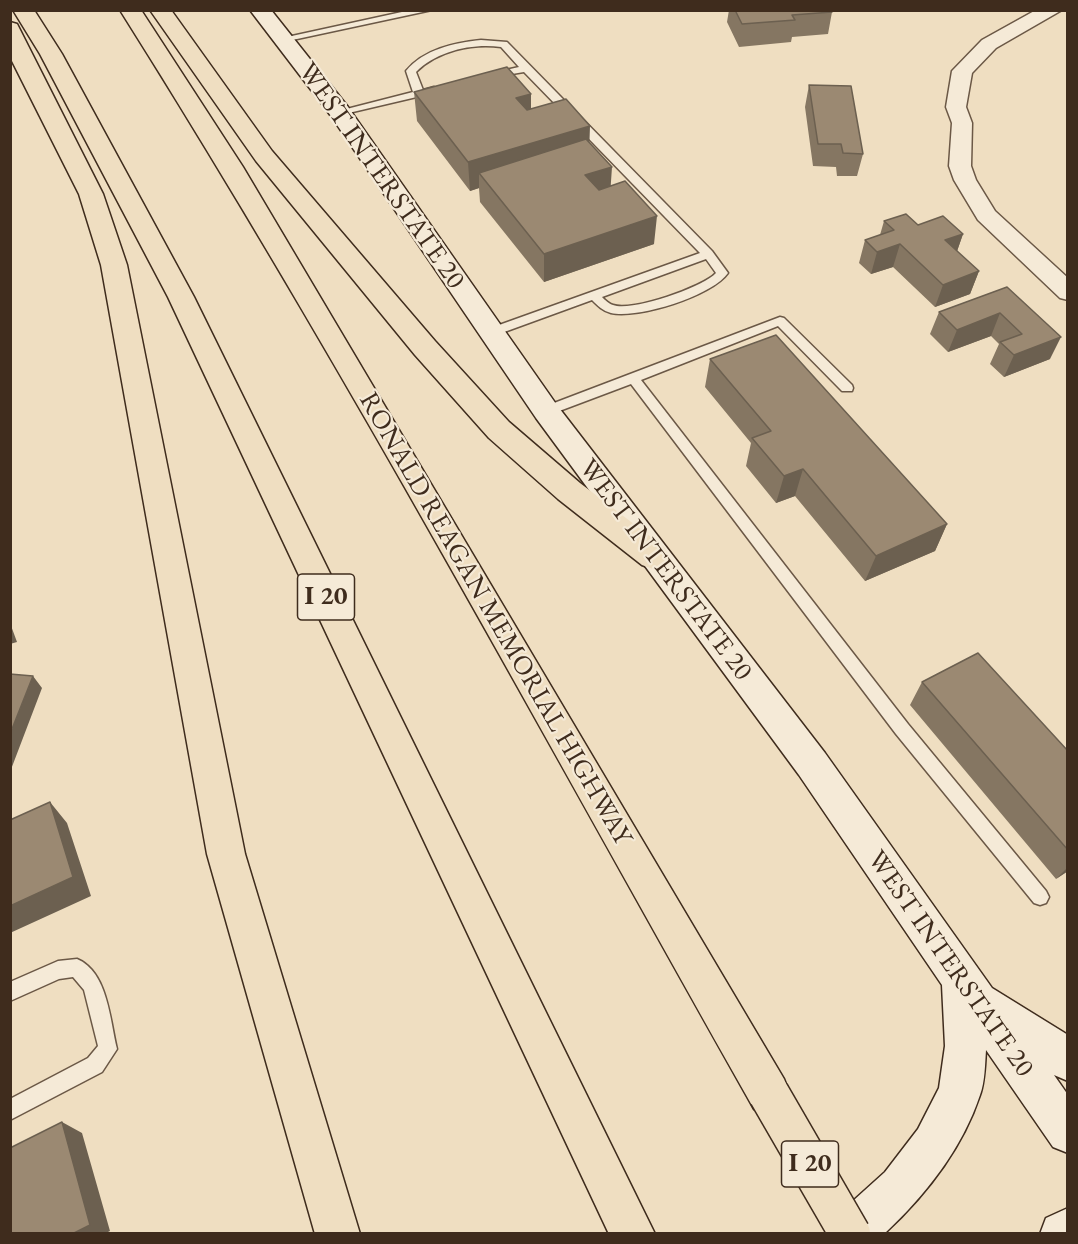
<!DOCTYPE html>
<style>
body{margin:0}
#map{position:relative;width:1078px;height:1244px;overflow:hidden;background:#efdec1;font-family:"EB Garamond",serif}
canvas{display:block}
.frame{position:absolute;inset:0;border:12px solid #3f2c1d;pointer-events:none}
</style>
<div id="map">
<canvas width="1078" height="1244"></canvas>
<div class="frame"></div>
</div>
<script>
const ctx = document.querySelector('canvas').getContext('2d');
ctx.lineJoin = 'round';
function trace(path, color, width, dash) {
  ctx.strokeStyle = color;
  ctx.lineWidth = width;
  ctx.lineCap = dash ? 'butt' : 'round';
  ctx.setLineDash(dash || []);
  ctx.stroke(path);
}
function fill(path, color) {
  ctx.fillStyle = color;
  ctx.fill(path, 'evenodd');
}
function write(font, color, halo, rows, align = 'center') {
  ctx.font = font + ' "EB Garamond",serif';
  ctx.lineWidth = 4.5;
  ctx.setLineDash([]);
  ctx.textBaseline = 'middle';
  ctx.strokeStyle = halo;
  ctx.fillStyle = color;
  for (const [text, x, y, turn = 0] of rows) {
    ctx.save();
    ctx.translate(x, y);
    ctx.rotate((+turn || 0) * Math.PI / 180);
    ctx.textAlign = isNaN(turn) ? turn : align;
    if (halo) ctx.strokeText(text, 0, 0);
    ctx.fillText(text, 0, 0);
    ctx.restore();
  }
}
const service = new Path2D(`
 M 411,10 L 432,10 L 283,42 L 278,39 Z
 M 481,40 L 507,42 L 712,251 L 728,273 C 712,296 638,319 611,313 C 603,311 598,306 592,300 L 496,335 L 488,335 L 488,329 L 700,253 L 524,72 L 488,78 L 488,74 L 519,67 L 501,47 C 472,43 437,51 416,72 L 423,90 L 434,87 L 439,90 L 438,92 L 340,115 L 335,112 L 413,92 L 406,71 C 424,49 454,43 481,40 ZM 706,259 L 716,273 C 703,287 632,312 613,305 C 609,304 605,300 602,297 Z
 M 780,317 L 784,318 L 852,385 L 853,388 L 852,391 L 842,391 L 778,326 L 641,380 L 908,724 L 1046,891 L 1049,897 L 1046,903 L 1040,905 L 1034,903 L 896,734 L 631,384 L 546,416 L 539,411 L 541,408 Z
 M 77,959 C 108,972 110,1021 117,1049 L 102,1072 L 10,1120 L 10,1099 L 88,1058 L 98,1046 L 84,990 L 73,977 L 59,979 L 10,1001 L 10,982 L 58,961 Z`);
const minor = new Path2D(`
 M 1036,10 L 1062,10 L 996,48 L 972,73 L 966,107 L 972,123 L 971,166 L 976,180 L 995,211 L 1068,278 L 1068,300 L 1060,298 L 978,220 L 954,180 L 949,166 L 952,123 L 946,107 L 952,71 L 982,40 Z`);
const secondary = new Path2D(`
 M 250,10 L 271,10 L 348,107 L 556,404 L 825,753 L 992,988 L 1068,1035 L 1068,1081 L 1054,1075 L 1068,1095 L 1068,1153 L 1053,1147 L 986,1050 C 985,1064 985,1082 980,1095 C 962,1149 925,1196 884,1234 L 828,1234 L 834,1218 L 885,1172 L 918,1129 L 939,1088 L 945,1046 L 942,985 L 799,775 L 536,418 L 331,116 Z
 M 1068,1208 L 1068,1234 L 1040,1234 L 1046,1218 Z`);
const motorway = new Path2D(`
 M 13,10 L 34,10 L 62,54 L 194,297 L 655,1234 L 609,1234 L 168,297 L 40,54 Z
 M 120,10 L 141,10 L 243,167 L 784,1079 L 790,1094 L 784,1109 L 769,1115 L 754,1109 C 546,741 346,368 120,10 Z
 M 150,10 L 171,10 L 272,151 L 435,341 L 509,422 L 580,483 L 664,547 L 669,556 L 664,565 L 653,569 L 642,565 L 558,499 L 489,438 L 415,355 L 256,161 Z
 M 10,22 L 17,24 L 103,194 L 127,265 L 245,854 L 360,1234 L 315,1234 L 207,854 L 101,265 L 79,194 L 10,57 Z`);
const motorwayBridge = new Path2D(`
 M 769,1094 L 850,1234`);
const wall = new Path2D(`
 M 729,10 L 832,10 L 832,12 L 828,34 L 792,37 L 791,42 L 739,47 L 727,22 Z
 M 809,85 L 863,154 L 857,176 L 837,176 L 836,167 L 813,166 L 805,107 Z
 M 414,92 L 531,94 L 531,109 L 589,143 L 611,186 L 654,244 L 544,282 L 480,202 L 479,188 L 470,191 L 417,121 Z
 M 884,221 L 918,225 L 963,234 L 957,251 L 979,271 L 970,294 L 935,307 L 893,267 L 871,274 L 859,263 L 865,240 L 880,235 Z
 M 1007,287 L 1050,359 L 1004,377 L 990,364 L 999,344 L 991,336 L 948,352 L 930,334 L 939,312 Z
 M 710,359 L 947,524 L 935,551 L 865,581 L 795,496 L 776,503 L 746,466 L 751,443 L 705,387 Z
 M 922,682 L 1068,751 L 1068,871 L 1056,879 L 910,705 Z`);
const shadedWall = new Path2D(`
 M 531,94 L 531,122 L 516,98 Z
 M 590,126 L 589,155 L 479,173 L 479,188 L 470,191 L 468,162 Z
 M 612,167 L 610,196 L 584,204 L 585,175 Z
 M 657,216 L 654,244 L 544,282 L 544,254 Z
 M 963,234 L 955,257 L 945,240 Z
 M 900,244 L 893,267 L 871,274 L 877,252 Z
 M 979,271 L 970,294 L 935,307 L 943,285 Z
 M 1000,313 L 991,336 L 948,352 L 957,330 Z
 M 1061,337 L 1050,359 L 1004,377 L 1014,355 Z
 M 803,469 L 795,496 L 776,503 L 784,476 Z
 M 947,524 L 935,551 L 865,581 L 876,556 Z
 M 10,623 L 17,642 L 10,644 Z
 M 33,676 L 42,688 L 10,772 L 10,734 Z
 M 50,802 L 67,823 L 91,896 L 10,933 L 10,906 Z
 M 1068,867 L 1068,871 L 1056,879 Z
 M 62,1122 L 82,1133 L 110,1231 L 106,1233 L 74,1233 Z`);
const building = new Path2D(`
 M 735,10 L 832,10 L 832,12 L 792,15 L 795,20 L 742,24 Z
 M 507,67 L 531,94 L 516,98 L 527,110 L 566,99 L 590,126 L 468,162 L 414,92 Z
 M 809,85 L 851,86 L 863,154 L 843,153 L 841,144 L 818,144 Z
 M 586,139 L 612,167 L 585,175 L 599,190 L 625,181 L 657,216 L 544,254 L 479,173 Z
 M 906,214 L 918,225 L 943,216 L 963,234 L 945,240 L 979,271 L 943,285 L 900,244 L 877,252 L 865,240 L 894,230 L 884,221 Z
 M 1007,287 L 1061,337 L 1014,355 L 1000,342 L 1022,334 L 1000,313 L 957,330 L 939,312 Z
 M 776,335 L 947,524 L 876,556 L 803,469 L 784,476 L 752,438 L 771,431 L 710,359 Z
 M 978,653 L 1068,751 L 1068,850 L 922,682 Z
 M 10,674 L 33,676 L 10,734 Z
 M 50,802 L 73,877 L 10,906 L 10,820 Z
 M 62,1122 L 90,1225 L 74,1233 L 10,1233 L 10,1148 Z`);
const shields = [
 [326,597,57],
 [810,1164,57]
];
const shieldNames = [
 ["I 20",326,597],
 ["I 20",810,1164]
];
const streetNames = [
 ["WEST INTERSTATE 20",381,176,55],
 ["WEST INTERSTATE 20",665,570,53],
 ["RONALD REAGAN MEMORIAL HIGHWAY",495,619,60],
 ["WEST INTERSTATE 20",950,964,55]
];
trace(service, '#6b5846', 3);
trace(minor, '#6b5846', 3);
trace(secondary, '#3f2c1d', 3);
trace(motorway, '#3f2c1d', 3);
fill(service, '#f5ead7');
fill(minor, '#f5ead7');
fill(secondary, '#f5ead7');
fill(motorway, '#efdec1');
trace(motorwayBridge, '#3f2c1d', 43, []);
trace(motorwayBridge, '#efdec1', 40);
fill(wall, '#857662');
fill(shadedWall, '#6c6050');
fill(building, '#9b8972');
trace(building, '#6c6050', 1.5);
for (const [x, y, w] of shields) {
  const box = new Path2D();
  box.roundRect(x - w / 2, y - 23, w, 46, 4.5);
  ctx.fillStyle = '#f5ead7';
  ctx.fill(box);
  trace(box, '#3f2c1d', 1.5);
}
write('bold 26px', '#3f2c1d', null, shieldNames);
write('27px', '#3f2c1d', '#f5ead7', streetNames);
</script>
